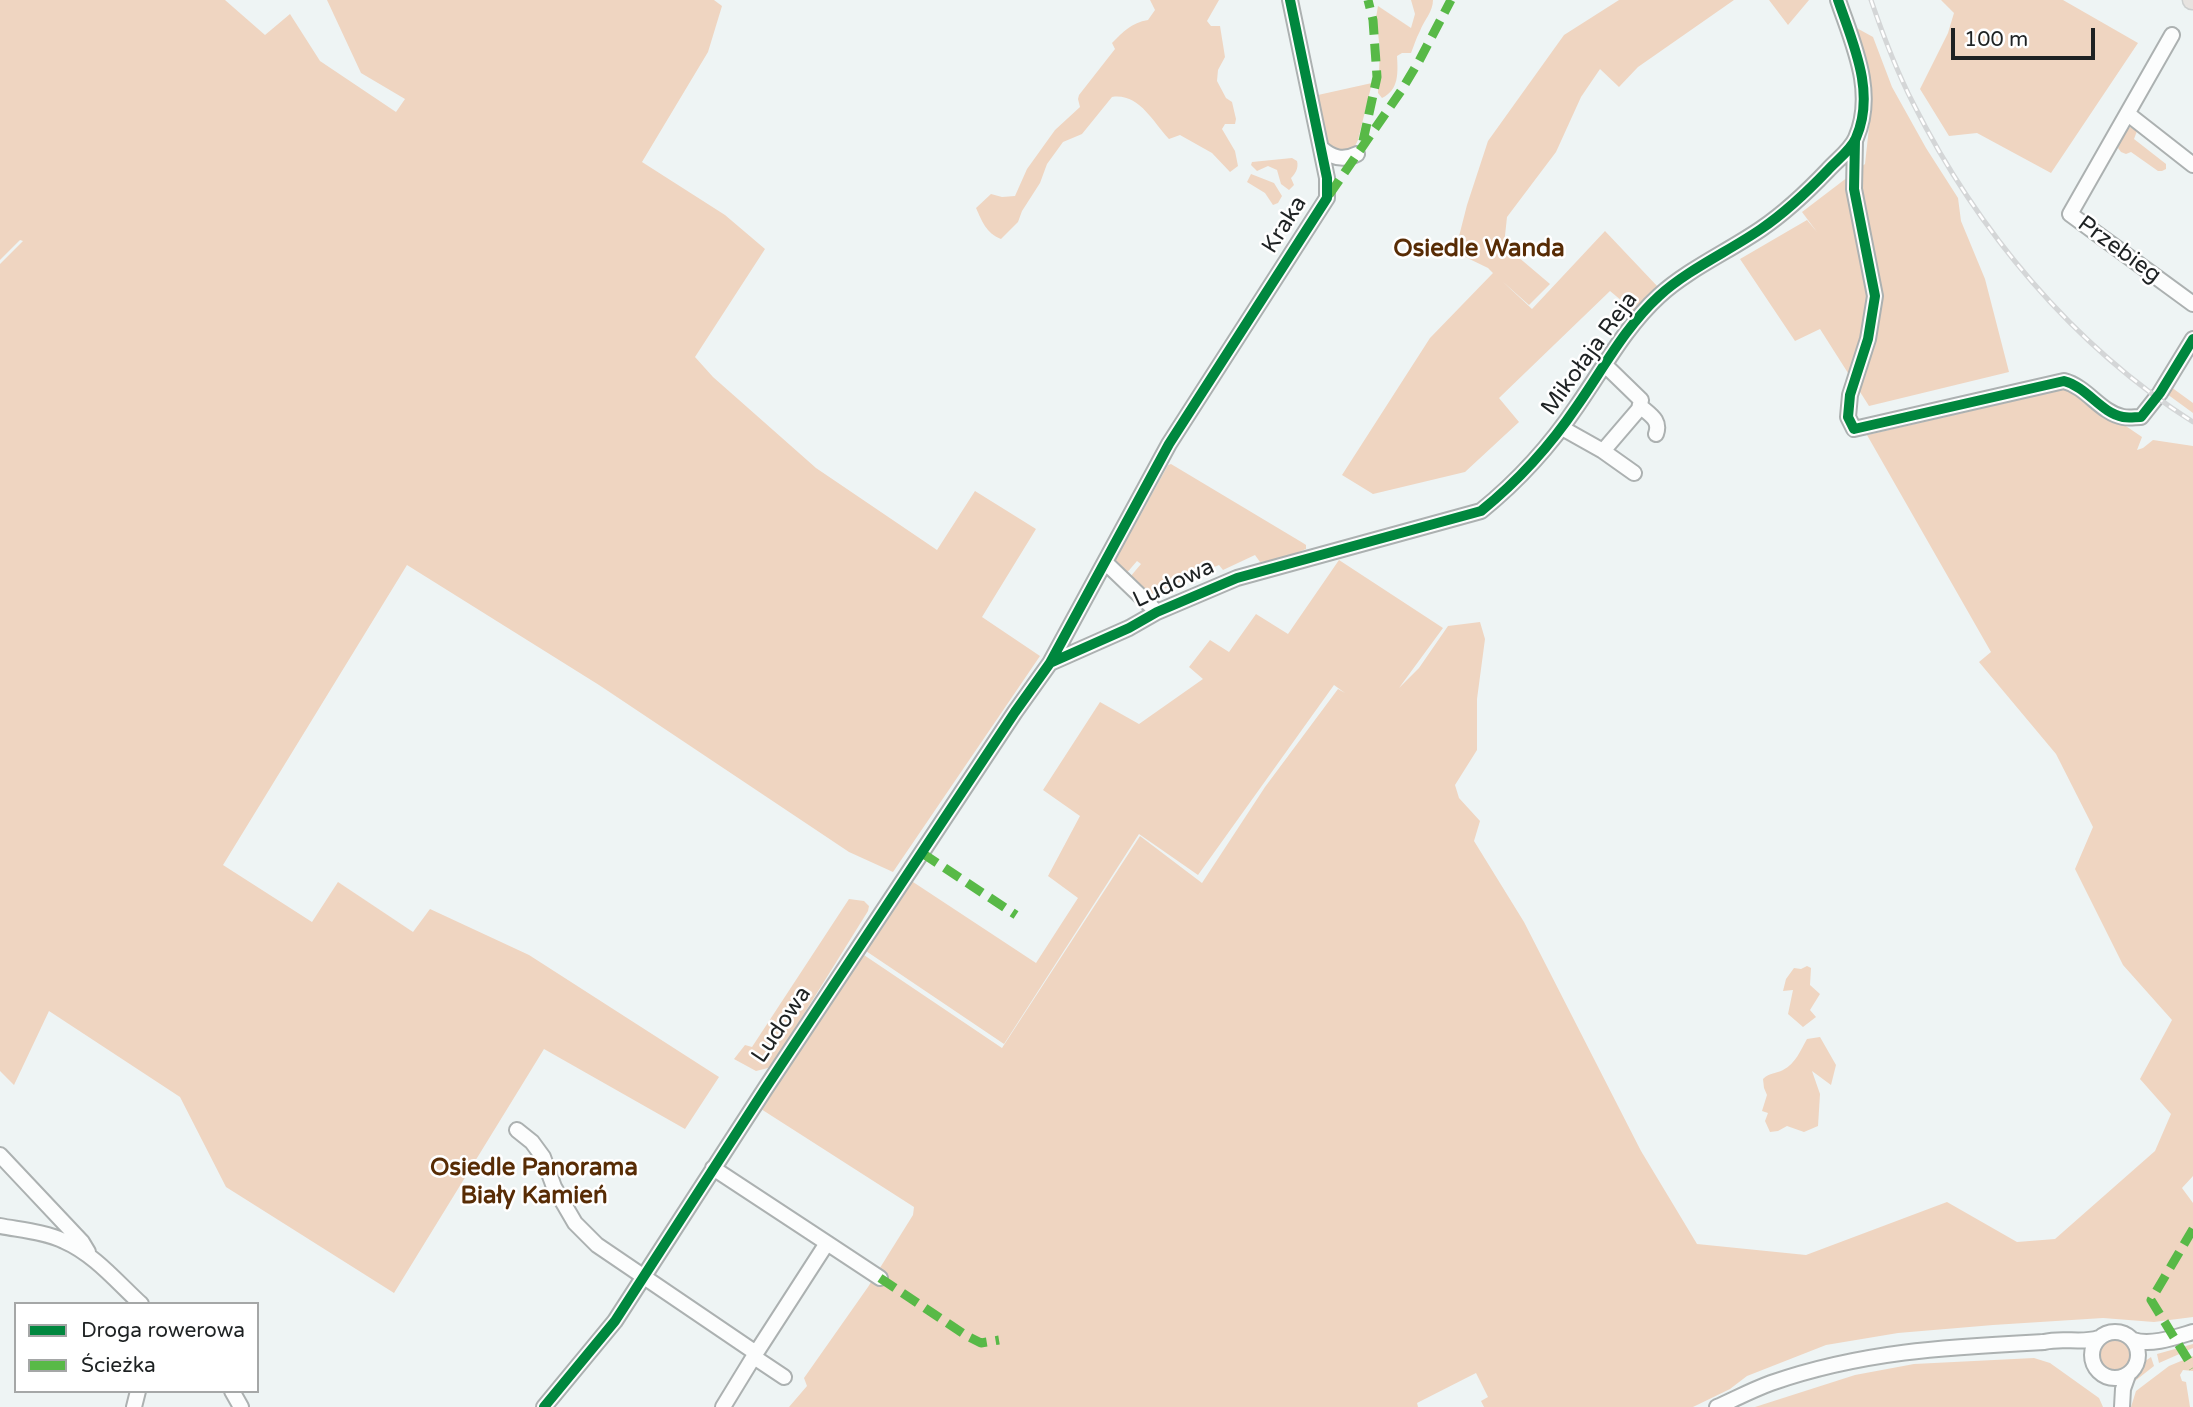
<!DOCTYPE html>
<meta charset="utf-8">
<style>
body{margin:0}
#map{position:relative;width:2193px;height:1407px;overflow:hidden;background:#eef4f4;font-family:"Varela Round",sans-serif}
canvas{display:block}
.legend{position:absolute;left:14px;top:1302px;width:245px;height:91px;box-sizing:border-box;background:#fff;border:2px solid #a5a7a7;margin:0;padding:9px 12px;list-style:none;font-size:21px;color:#1e2223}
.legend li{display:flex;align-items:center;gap:14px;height:35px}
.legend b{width:35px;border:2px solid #a5a7a7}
.scale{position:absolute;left:1951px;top:28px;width:144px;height:32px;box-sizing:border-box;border:4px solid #1e2223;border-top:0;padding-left:9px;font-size:21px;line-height:24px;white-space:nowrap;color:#1e2223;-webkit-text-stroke:5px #fff;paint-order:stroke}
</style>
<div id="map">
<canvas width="2193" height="1407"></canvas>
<ul class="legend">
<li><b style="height:9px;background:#00873e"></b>Droga rowerowa</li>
<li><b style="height:9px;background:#58b947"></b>Ścieżka</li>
</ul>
<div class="scale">100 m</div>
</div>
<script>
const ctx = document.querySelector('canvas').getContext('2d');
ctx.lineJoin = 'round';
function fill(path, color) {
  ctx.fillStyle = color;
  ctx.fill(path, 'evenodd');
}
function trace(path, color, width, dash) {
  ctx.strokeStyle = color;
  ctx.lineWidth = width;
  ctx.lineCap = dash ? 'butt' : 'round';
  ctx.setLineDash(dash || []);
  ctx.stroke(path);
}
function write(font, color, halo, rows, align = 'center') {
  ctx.font = font + ' "Varela Round",sans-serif';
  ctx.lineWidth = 5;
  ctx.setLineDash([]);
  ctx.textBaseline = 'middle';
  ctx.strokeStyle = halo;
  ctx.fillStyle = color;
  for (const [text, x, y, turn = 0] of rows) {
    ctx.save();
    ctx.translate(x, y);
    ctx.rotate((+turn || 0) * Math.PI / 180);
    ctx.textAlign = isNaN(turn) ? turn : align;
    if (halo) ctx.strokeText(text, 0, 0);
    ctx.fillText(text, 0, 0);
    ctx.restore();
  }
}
const green = new Path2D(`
 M 0,0 L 225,0 L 265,35 L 290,14 L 320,61 L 396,112 L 405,99 L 361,73 L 327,0 L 714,0 L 722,6 L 708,52 L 642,162 L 725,215 L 765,249 L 695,357 L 713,377 L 816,468 L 937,550 L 975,491 L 1036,529 L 982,617 L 1040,656 L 893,872 L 849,852 L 599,685 L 407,565 L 223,865 L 312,922 L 338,882 L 413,932 L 430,909 L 529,955 L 719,1077 L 685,1129 L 544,1049 L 394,1293 L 226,1187 L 180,1097 L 49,1011 L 14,1085 L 0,1071 L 0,264 L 23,241 L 20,240 L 0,260 Z
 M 1150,0 L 1219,0 L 1207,21 L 1211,26 L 1220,26 L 1225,57 L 1218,70 L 1217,81 L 1226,98 L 1232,102 L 1236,119 L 1235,124 L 1225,124 L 1222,129 L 1235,151 L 1238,166 L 1230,172 L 1212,153 L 1180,135 L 1169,139 C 1152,121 1139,93 1112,97 L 1082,134 L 1063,142 L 1047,164 L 1040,183 L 1022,211 L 1018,222 L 1001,239 C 986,233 982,221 976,208 L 991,194 L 1002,197 L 1015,196 L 1027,169 L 1055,130 L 1080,107 L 1078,99 L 1079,95 L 1115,49 L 1112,43 C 1124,31 1131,23 1148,20 L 1155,10 Z
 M 1411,0 L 1433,0 C 1433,12 1424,20 1420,31 C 1416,38 1414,46 1411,53 L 1402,53 L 1397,56 C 1398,73 1399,90 1382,98 L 1378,93 L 1380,49 L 1376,18 L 1378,6 L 1411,28 L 1415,14 Z
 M 1619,0 L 1734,0 L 1638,67 L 1619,87 L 1600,69 L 1581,97 L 1556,152 L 1507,217 L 1504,245 L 1550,284 L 1529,305 L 1502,281 L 1532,309 L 1605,231 L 1658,287 L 1634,311 L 1610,291 L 1499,398 L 1519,422 L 1465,472 L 1373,494 L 1342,475 L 1430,338 L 1493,273 L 1488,268 L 1455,252 L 1467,205 L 1488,141 L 1564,35 Z
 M 1769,0 L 1809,0 L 1788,25 Z
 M 1941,0 L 2063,0 L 2138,43 L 2051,173 L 1977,133 L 1949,136 L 1920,89 L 1948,33 L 1954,13 Z
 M 1853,26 L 1873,37 L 1892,87 L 1926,148 L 1958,198 L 1961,221 L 1985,279 L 2009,372 L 1869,406 L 1820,329 L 1795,341 L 1740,259 L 1807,220 L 1817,232 L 1802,212 L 1865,164 L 1872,100 L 1863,53 Z
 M 1372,83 L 1358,140 L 1353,150 L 1345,154 L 1329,148 L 1318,95 Z
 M 2130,127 L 2137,131 L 2134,139 L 2166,164 L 2166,169 L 2162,171 L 2158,171 L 2131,152 L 2126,154 L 2121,152 L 2118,148 L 2122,136 Z
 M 1292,158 L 1297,161 C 1299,168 1295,174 1291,178 L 1294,185 L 1289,190 L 1281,184 L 1277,170 L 1268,166 L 1257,171 L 1251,165 L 1252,162 Z
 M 1251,174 L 1274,183 L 1282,196 L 1278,203 L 1273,205 L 1265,193 L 1247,182 Z
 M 2171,387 L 2193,403 L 2193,413 L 2167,394 Z
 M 2070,388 L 2142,437 L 2137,450 L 2143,448 L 2153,440 L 2193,446 L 2193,1176 L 2182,1188 L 2193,1203 L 2193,1317 L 2154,1322 L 2103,1318 L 1993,1325 L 1898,1333 L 1826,1345 L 1747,1376 L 1730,1389 L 1693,1407 L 1484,1407 L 1481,1401 L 1488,1397 L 1476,1373 L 1417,1403 L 1418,1407 L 789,1407 L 807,1386 L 804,1378 L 868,1287 L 913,1215 L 914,1207 L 761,1109 L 861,953 L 1002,1048 L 1140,836 L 1202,883 L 1265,787 L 1338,689 L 1345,693 L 1334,685 L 1198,875 L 1139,834 L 1004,1044 L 863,949 L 910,880 L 1036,963 L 1078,898 L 1048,876 L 1080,816 L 1043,790 L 1100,702 L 1139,724 L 1203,679 L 1189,667 L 1210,640 L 1229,652 L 1256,614 L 1288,634 L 1339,560 L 1443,628 L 1399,688 L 1419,668 L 1448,626 L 1480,622 L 1485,639 L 1477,699 L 1477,750 L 1455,785 L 1459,798 L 1480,821 L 1474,841 L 1524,922 L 1641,1151 L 1697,1244 L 1806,1255 L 1947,1202 L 2017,1242 L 2055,1239 L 2155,1151 L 2171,1114 L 2140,1079 L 2172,1020 L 2123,965 L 2075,869 L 2093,827 L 2056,754 L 1979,662 L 1991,652 L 1867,435 Z
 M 1171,464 L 1303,543 L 1306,545 L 1306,549 L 1281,559 L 1260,562 L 1255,555 L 1223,570 L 1219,565 L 1150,595 L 1130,577 L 1141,564 L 1137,561 L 1125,575 L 1116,566 L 1116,559 L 1168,465 Z
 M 849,899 L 864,901 L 869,906 L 868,911 L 774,1062 L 768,1068 L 756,1071 L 734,1059 L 745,1045 L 752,1047 Z
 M 1807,966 L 1811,968 L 1810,985 L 1820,994 L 1810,1010 L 1816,1017 L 1803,1027 L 1788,1014 L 1793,990 L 1783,991 L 1786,979 L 1794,968 L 1801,969 Z
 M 1820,1037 L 1836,1065 L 1831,1085 L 1812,1071 L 1820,1094 L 1818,1126 L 1804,1132 L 1787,1126 L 1778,1131 L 1770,1132 L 1765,1121 L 1768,1113 L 1762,1111 L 1767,1095 L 1764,1088 L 1763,1079 C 1770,1072 1776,1074 1783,1070 C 1796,1063 1800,1051 1807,1039 Z
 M2099 1356a16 16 0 1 1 32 0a16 16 0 1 1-32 0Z
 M 2193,1344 L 2193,1348 L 2159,1363 L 2157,1354 Z
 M 2193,1356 L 2193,1371 L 2183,1370 L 2180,1375 L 2182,1381 L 2186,1382 L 2190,1407 L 2131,1407 L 2136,1391 L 2169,1366 Z
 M 2151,1357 L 2154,1366 L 2126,1388 L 2144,1362 Z
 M 2034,1358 L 2050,1363 L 2099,1398 L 2103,1407 L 1755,1407 L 1855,1375 L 1914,1364 Z`);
const minor = new Path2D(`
 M 2172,35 L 2070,214 L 2193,304
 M 2128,114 L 2193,165
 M 1855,141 L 1854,189 L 1875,296 L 1868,339 L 1850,395 L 1848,417 L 1854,429 L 2064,381 C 2087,387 2101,413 2123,417 C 2129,418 2135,417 2141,417 L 2160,393 L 2193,339
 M 1321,148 C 1332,158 1343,161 1357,154
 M 1640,406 C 1650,415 1661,420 1656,434
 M 1562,428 L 1603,451 L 1634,473
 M 1603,451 L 1639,409 L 1641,400 L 1605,365
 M 1106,563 L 1157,612
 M 1050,663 L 1129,628 L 1157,612 L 1237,578 L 1481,511 C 1518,481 1550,446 1577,406 C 1603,369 1625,327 1659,296 C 1687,270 1729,251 1761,229 C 1786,212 1807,192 1828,170 C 1837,160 1851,150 1856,138 C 1876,92 1853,44 1838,0
 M 517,1130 L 532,1142 L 543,1157 L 554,1187 L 575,1223 L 597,1245 L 756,1353 L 827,1243 L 713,1168
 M 0,1155 L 82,1242 L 88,1252
 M 0,1226 C 21,1230 45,1232 64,1241 C 94,1254 117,1282 141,1304
 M 827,1243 L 880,1278
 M2092 1355a23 23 0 1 1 46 0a23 23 0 1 1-46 0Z
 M 2133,1340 C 2151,1346 2176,1337 2193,1332
 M 754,1357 L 784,1377
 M 232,1391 L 241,1407
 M 134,1407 L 138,1391
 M 544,1407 L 615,1321 L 765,1089 L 1015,712 L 1050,663 L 1169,444 L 1327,198 L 1327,178 L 1290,0
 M 723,1407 L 756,1353
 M 1717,1407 C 1735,1399 1752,1390 1771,1383 C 1863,1351 1948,1347 2044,1342 C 2063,1337 2081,1344 2099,1338
 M 2122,1407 L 2123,1389 L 2128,1375`);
const major = new Path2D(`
 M 2192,0 L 2193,0`);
const rail = new Path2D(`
 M 1871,0 C 1883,35 1896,70 1913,103 C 1977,230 2072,345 2193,422`);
const quiet = new Path2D(`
 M 1363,141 L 1377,77 L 1373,20 L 1368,0
 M 1329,195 L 1401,91 L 1419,61 L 1451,0
 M 922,853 L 1016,915
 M 2193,1229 L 2151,1300 L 2193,1368
 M 880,1278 L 967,1336 L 981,1343 L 999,1340`);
const cycleway = new Path2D(`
 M 1855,141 L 1854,189 L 1875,296 L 1868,339 L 1850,395 L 1848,417 L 1854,429 L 2064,381 C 2087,387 2101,413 2123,417 C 2129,418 2135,417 2141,417 L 2160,393 L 2193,339
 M 1050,663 L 1129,628 L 1157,612 L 1237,578 L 1481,511 C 1518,481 1550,446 1577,406 C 1603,369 1625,327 1659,296 C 1687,270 1729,251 1761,229 C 1786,212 1807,192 1828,170 C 1837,160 1851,150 1856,138 C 1876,92 1853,44 1838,0
 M 544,1407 L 615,1321 L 765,1089 L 1015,712 L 1050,663 L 1169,444 L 1327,198 L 1327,178 L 1290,0`);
const streetNames = [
 ["Kraka",1285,225,-58],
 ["Przebieg",2119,250,36],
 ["Mikołaja Reja",1590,354,-54],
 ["Ludowa",1174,584,-25],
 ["Ludowa",782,1025,-56]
];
const neighbourhoodNames = [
 ["Osiedle Wanda",1479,250],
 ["Osiedle Panorama",534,1169],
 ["Biały Kamień",534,1197]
];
fill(green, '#efd5c1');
trace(minor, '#acb1b1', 18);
trace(major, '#cccfcf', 21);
trace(minor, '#fcfdfd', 14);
trace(major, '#e7e3e0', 18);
trace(rail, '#d4d6d7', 5);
trace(rail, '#fff', 2.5, [8]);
trace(quiet, '#58b947', 9, [18, 9]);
trace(cycleway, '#00873e', 10);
write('23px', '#1e2223', '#fff', streetNames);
write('bold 24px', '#582c05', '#fff', neighbourhoodNames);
</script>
